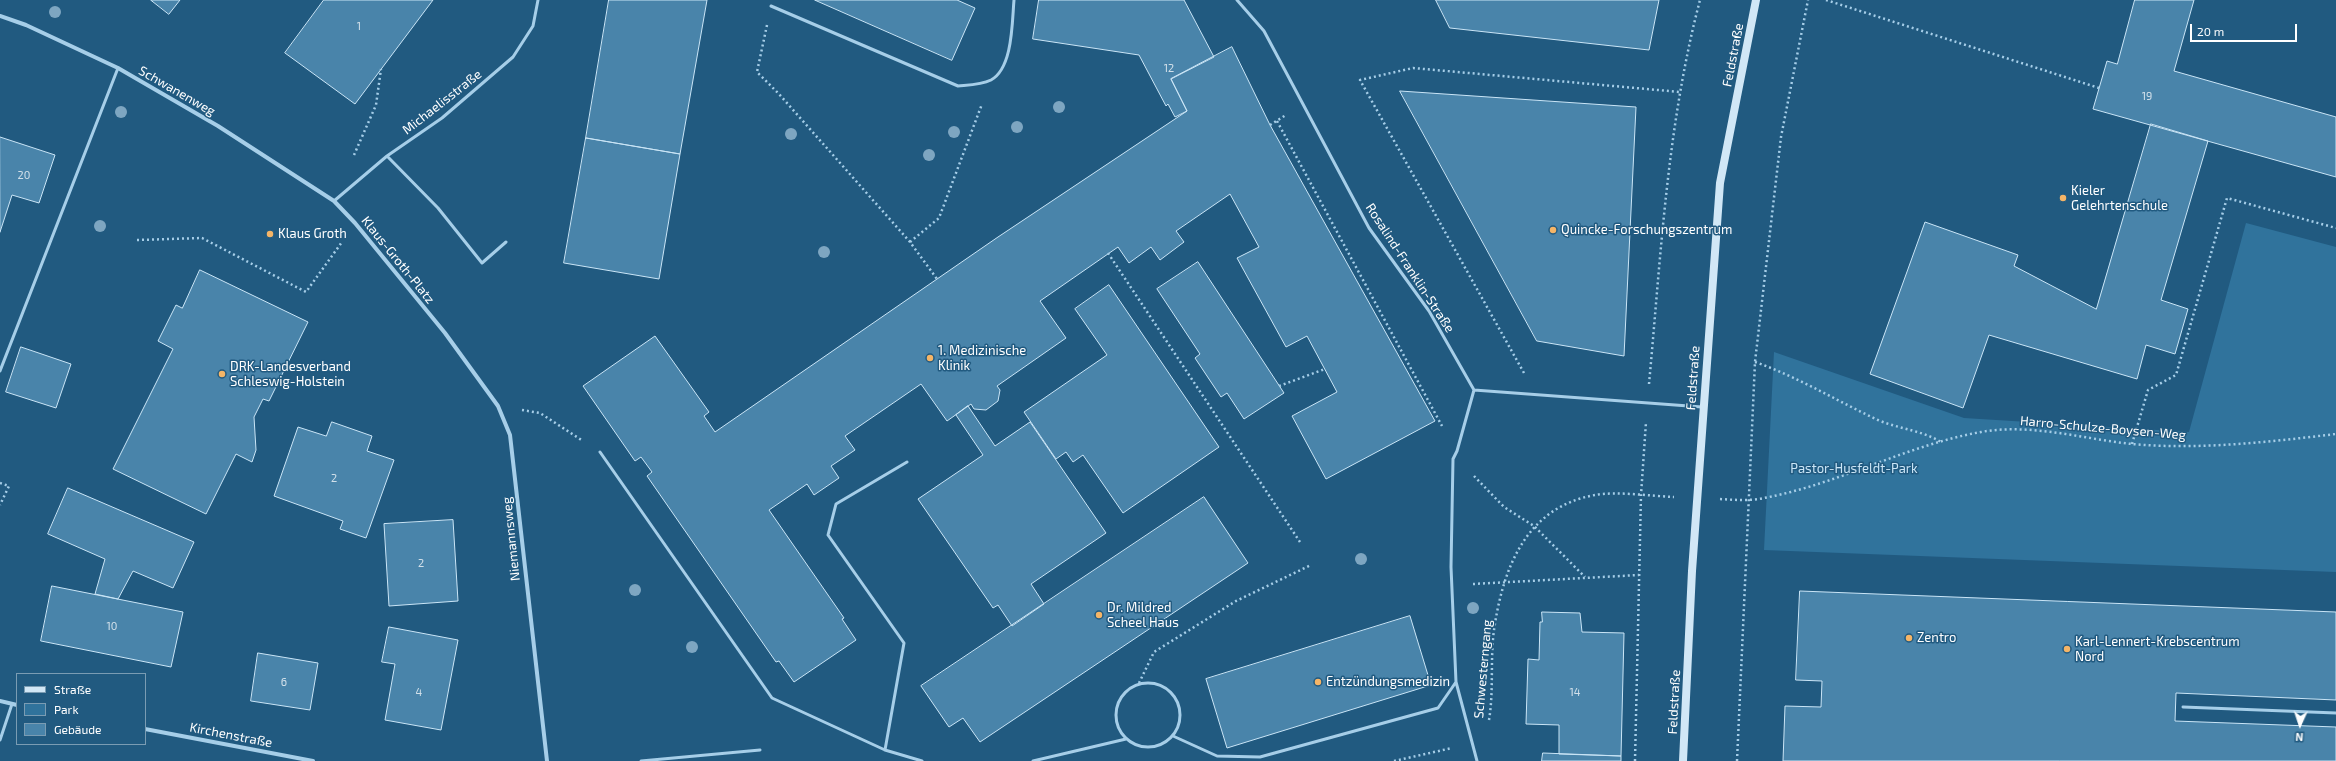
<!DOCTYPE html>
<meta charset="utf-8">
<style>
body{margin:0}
#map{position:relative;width:2336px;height:761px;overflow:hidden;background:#215a80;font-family:"Exo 2",sans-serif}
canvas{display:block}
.legend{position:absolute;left:16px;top:673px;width:130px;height:72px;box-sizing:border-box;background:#215a80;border:1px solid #7a9cb3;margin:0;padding:5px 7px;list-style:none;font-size:12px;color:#fff}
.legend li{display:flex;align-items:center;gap:8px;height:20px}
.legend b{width:20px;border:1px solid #7a9cb3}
.north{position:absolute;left:2280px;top:705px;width:40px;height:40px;-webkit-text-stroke:3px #215a80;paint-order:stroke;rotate:183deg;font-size:11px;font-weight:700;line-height:16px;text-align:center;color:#fff}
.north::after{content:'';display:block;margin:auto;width:14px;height:18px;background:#fff;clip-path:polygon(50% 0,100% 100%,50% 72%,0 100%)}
.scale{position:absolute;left:2190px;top:24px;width:107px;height:18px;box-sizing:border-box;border:2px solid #fff;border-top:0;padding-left:5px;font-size:12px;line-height:14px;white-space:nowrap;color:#fff;-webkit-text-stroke:3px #215a80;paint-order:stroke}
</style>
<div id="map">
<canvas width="2336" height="761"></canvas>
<ul class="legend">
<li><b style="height:5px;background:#d1e7f6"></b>Straße</li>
<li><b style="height:11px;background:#30739c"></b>Park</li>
<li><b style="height:11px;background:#4984aa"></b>Gebäude</li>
</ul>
<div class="north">N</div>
<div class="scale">20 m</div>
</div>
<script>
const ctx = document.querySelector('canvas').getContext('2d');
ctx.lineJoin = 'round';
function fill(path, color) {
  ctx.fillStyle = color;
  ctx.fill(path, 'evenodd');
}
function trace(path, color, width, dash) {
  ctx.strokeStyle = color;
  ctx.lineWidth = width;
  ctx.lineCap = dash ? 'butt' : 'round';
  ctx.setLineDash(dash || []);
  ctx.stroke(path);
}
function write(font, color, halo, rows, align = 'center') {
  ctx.font = font + ' "Exo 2",sans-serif';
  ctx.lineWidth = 3;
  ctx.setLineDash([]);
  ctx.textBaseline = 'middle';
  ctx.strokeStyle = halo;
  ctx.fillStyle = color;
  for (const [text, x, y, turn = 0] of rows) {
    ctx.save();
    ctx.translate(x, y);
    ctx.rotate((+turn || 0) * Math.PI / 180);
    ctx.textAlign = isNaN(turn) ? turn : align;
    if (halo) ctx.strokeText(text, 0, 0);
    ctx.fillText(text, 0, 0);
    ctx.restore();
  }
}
const green = new Path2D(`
 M 2246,223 L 2336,247 L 2336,572 L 1764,550 L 1774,352 L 1964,418 L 2189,432 Z`);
const building = new Path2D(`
 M 151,0 L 180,0 L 169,14 Z
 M 324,0 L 433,0 L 355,104 L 285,53 Z
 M 609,0 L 707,0 L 680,154 L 586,138 Z
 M 815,0 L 957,0 L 975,8 L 952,60 Z
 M 1039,0 L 1184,0 L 1214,57 L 1171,79 L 1187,111 L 1175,117 L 1168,104 L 1166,106 L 1139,55 L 1033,39 Z
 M 1436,0 L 1659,0 L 1649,50 L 1450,28 Z
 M 2135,0 L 2194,0 L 2174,71 L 2336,117 L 2336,177 L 2093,109 L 2107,61 L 2117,64 Z
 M 1232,47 L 1270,125 L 1435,421 L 1326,479 L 1292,416 L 1337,392 L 1307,336 L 1286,347 L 1237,258 L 1259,247 L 1230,194 L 1176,231 L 1184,242 L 1160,260 L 1151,247 L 1129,263 L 1118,247 L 1040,301 L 1066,338 L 997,386 L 1000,390 L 998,401 L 986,410 L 974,409 L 971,404 L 947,421 L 921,384 L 845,436 L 855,450 L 831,466 L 839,478 L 814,495 L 807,484 L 769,510 L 844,618 L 842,619 L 856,640 L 794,682 L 779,661 L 776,662 L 647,476 L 652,472 L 641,457 L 635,461 L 583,386 L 655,336 L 709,412 L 704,416 L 715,432 L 998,237 L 1187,111 L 1171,79 Z
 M 1400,91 L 1636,107 L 1624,356 L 1537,341 Z
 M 2151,124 L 2208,141 L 2161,300 L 2188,309 L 2175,354 L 2146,345 L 2137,379 L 1989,335 L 1963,408 L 1870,374 L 1925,222 L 2018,255 L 2014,266 L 2096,309 Z
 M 0,137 L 55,155 L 39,203 L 12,195 L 0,232 Z
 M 586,138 L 680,154 L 659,279 L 564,263 Z
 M 1198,262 L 1284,393 L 1244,419 L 1227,393 L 1221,397 L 1195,358 L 1200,354 L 1157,289 Z
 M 200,270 L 308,322 L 269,401 L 263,399 L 254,417 L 256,450 L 252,462 L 236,454 L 206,514 L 113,469 L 173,349 L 158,341 L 176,305 L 182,308 Z
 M 1109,285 L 1219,447 L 1123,513 L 1083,455 L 1073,462 L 1066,452 L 1056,459 L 1024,412 L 1107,355 L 1075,309 Z
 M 21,347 L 71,364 L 56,408 L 6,392 Z
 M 968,406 L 995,446 L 1030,422 L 1106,533 L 1031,584 L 1044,604 L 1012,626 L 998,605 L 993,608 L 918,499 L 983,455 L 956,415 Z
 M 332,422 L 372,436 L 367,451 L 394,460 L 366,538 L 340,529 L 343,521 L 274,496 L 298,427 L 326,436 Z
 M 68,488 L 194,542 L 173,588 L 133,571 L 118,599 L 95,594 L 105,559 L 48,534 Z
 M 1204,497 L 1248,563 L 980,742 L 963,718 L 949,727 L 921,686 Z
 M 453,520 L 458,601 L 389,606 L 384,524 Z
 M 52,586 L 183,612 L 171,667 L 41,641 Z
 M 1800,591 L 2336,612 L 2336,700 L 2176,693 L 2175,721 L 2336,727 L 2336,761 L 1783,761 L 1785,706 L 1821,707 L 1822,681 L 1796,680 Z
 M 1542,612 L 1580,613 L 1582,632 L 1624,633 L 1621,756 L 1559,754 L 1559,725 L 1526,724 L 1528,659 L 1539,660 L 1540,622 L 1542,622 Z
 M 1410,616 L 1431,685 L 1227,748 L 1206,679 Z
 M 389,627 L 458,640 L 441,730 L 385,720 L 395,664 L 382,662 Z
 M 258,653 L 318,663 L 310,710 L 251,701 Z
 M 1543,753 L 1621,756 L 1621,761 L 1542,761 Z`);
const path = new Path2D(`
 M 1826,0 L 2099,88
 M 767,25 L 757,72 L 779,94 L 910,242 L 937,279
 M 1277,121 L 1442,426
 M 1270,125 L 1286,115
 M 354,155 L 376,105 L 381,69
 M 137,240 L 202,238 L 306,292 L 342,242
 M 910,242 L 939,218 L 982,104
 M 1108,253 L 1300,542
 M 1755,362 C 1798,377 1837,401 1878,420 C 1899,429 1921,430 1941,442
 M 1524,373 L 1360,80 L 1413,68 L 1680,92
 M 1649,384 C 1661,255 1667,125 1700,0
 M 1279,386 L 1325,369
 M 522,410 L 540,413 L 583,441
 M 2132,444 L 2148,390 L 2176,375 L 2227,198 L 2336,228
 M 1474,476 L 1504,507 L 1534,526 L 1585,577
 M 0,483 L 9,486 L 0,505
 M 1720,499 C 1735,500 1750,501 1764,498 C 1839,484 1907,445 1981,432 C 2031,423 2083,439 2132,444 C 2200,450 2268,442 2336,434
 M 1473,584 L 1639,575
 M 1139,683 L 1154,652 L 1236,601 L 1311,565
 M 1489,720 C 1494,690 1490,659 1494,630 C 1503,568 1526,507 1595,495 C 1617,491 1650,496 1674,497
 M 1394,761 L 1452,748
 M 1635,761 L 1641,495 L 1646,422
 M 1737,761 L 1755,362 L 1781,137 L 1808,0`);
const lane = new Path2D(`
 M 771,6 L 958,86 C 969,85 981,85 991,80 C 1013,68 1012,22 1014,0
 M 387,156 L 438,208 L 482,263 L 506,242
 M 334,201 L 387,156 L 442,118 L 513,57 L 533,26 L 538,0
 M 0,371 L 118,68
 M 1474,390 L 1702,407
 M 600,452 L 772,698 L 885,750 L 922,761
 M 1456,682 L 1477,761
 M1116 715a32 32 0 1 1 64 0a32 32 0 1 1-64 0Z
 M 2183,707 L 2336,713
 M 1173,736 L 1217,756 L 1260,757 L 1438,708 L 1456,682 L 1451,567 L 1453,459 L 1457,451 L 1474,390 L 1429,311 L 1369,228 L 1264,31 L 1237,0
 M 0,740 L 12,704
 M 885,750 L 904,643 L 828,535 L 836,504 L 907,462
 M 641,761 L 760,750
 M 1033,761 L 1126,739`);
const street = new Path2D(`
 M 0,16 L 26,25 L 118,68 L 218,126 L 334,201 L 355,223 L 445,333 L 498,406 L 510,435 L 547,761
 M 0,701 L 17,705
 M 145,729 L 313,761`);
const secondary = new Path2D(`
 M 1683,761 L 1692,571 L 1720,183 L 1756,0`);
const trees = [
 [55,12],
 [1059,107],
 [121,112],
 [1017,127],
 [954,132],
 [791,134],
 [929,155],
 [100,226],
 [824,252],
 [1361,559],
 [635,590],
 [1473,608],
 [692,647]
];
const markers = [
 [2063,198,4,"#f5b567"],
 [1553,230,4,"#f5b567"],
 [270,234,4,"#f5b567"],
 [930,358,4,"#f5b567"],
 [222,374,4,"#f5b567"],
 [1099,615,4,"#f5b567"],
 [1909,638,4,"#f5b567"],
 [2067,649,4,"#f5b567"],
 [1318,682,4,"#f5b567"]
];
const numberNames = [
 ["1",359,26],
 ["12",1169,68],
 ["19",2147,96],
 ["20",24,175],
 ["2",334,478],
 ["2",421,563],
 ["10",112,626],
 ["6",284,682],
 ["4",419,692],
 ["14",1575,692]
];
const streetNames = [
 ["Feldstraße",1733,55,-79],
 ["Schwanenweg",177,91,30],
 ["Michaelisstraße",442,102,-38],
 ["Klaus-Groth-Platz",398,260,51],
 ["Rosalind-Franklin-Straße",1410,268,57],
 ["Feldstraße",1693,378,-86],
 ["Harro-Schulze-Boysen-Weg",2103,428,5],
 ["Niemannsweg",511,539,-96],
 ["Schwesterngang",1483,669,-85],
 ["Feldstraße",1674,702,-87],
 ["Kirchenstraße",231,735,11]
];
const poiNames = [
 ["Kieler",2071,191],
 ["Gelehrtenschule",2071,206],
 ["Quincke-Forschungszentrum",1561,230],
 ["Klaus Groth",278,234],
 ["1. Medizinische",938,351],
 ["Klinik",938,366],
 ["DRK-Landesverband",230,367],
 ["Schleswig-Holstein",230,382],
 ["Dr. Mildred",1107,608],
 ["Scheel Haus",1107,623],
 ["Zentro",1917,638],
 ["Karl-Lennert-Krebscentrum",2075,642],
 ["Nord",2075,657],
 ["Entzündungsmedizin",1326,682]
];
const parkNames = [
 ["Pastor-Husfeldt-Park",1854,469]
];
fill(green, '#30739c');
fill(building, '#4984aa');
trace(building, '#cae5f6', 1);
trace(path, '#a6cee8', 2.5, [2, 3]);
trace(lane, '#a6cee8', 3);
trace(street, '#a6cee8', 4);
trace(secondary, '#d1e7f6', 8);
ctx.fillStyle = '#7ea6c1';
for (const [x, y] of trees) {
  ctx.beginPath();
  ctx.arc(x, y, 6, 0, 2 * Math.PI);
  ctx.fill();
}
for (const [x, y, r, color] of markers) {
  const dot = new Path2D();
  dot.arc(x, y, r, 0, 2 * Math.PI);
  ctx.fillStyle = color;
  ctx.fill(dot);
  trace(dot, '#215a80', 1.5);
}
write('11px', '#d2e0ea', null, numberNames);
write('13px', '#fff', '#215a80', streetNames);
write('13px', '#fff', '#215a80', poiNames, 'left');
write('13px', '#cae5f6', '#215a80', parkNames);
</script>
